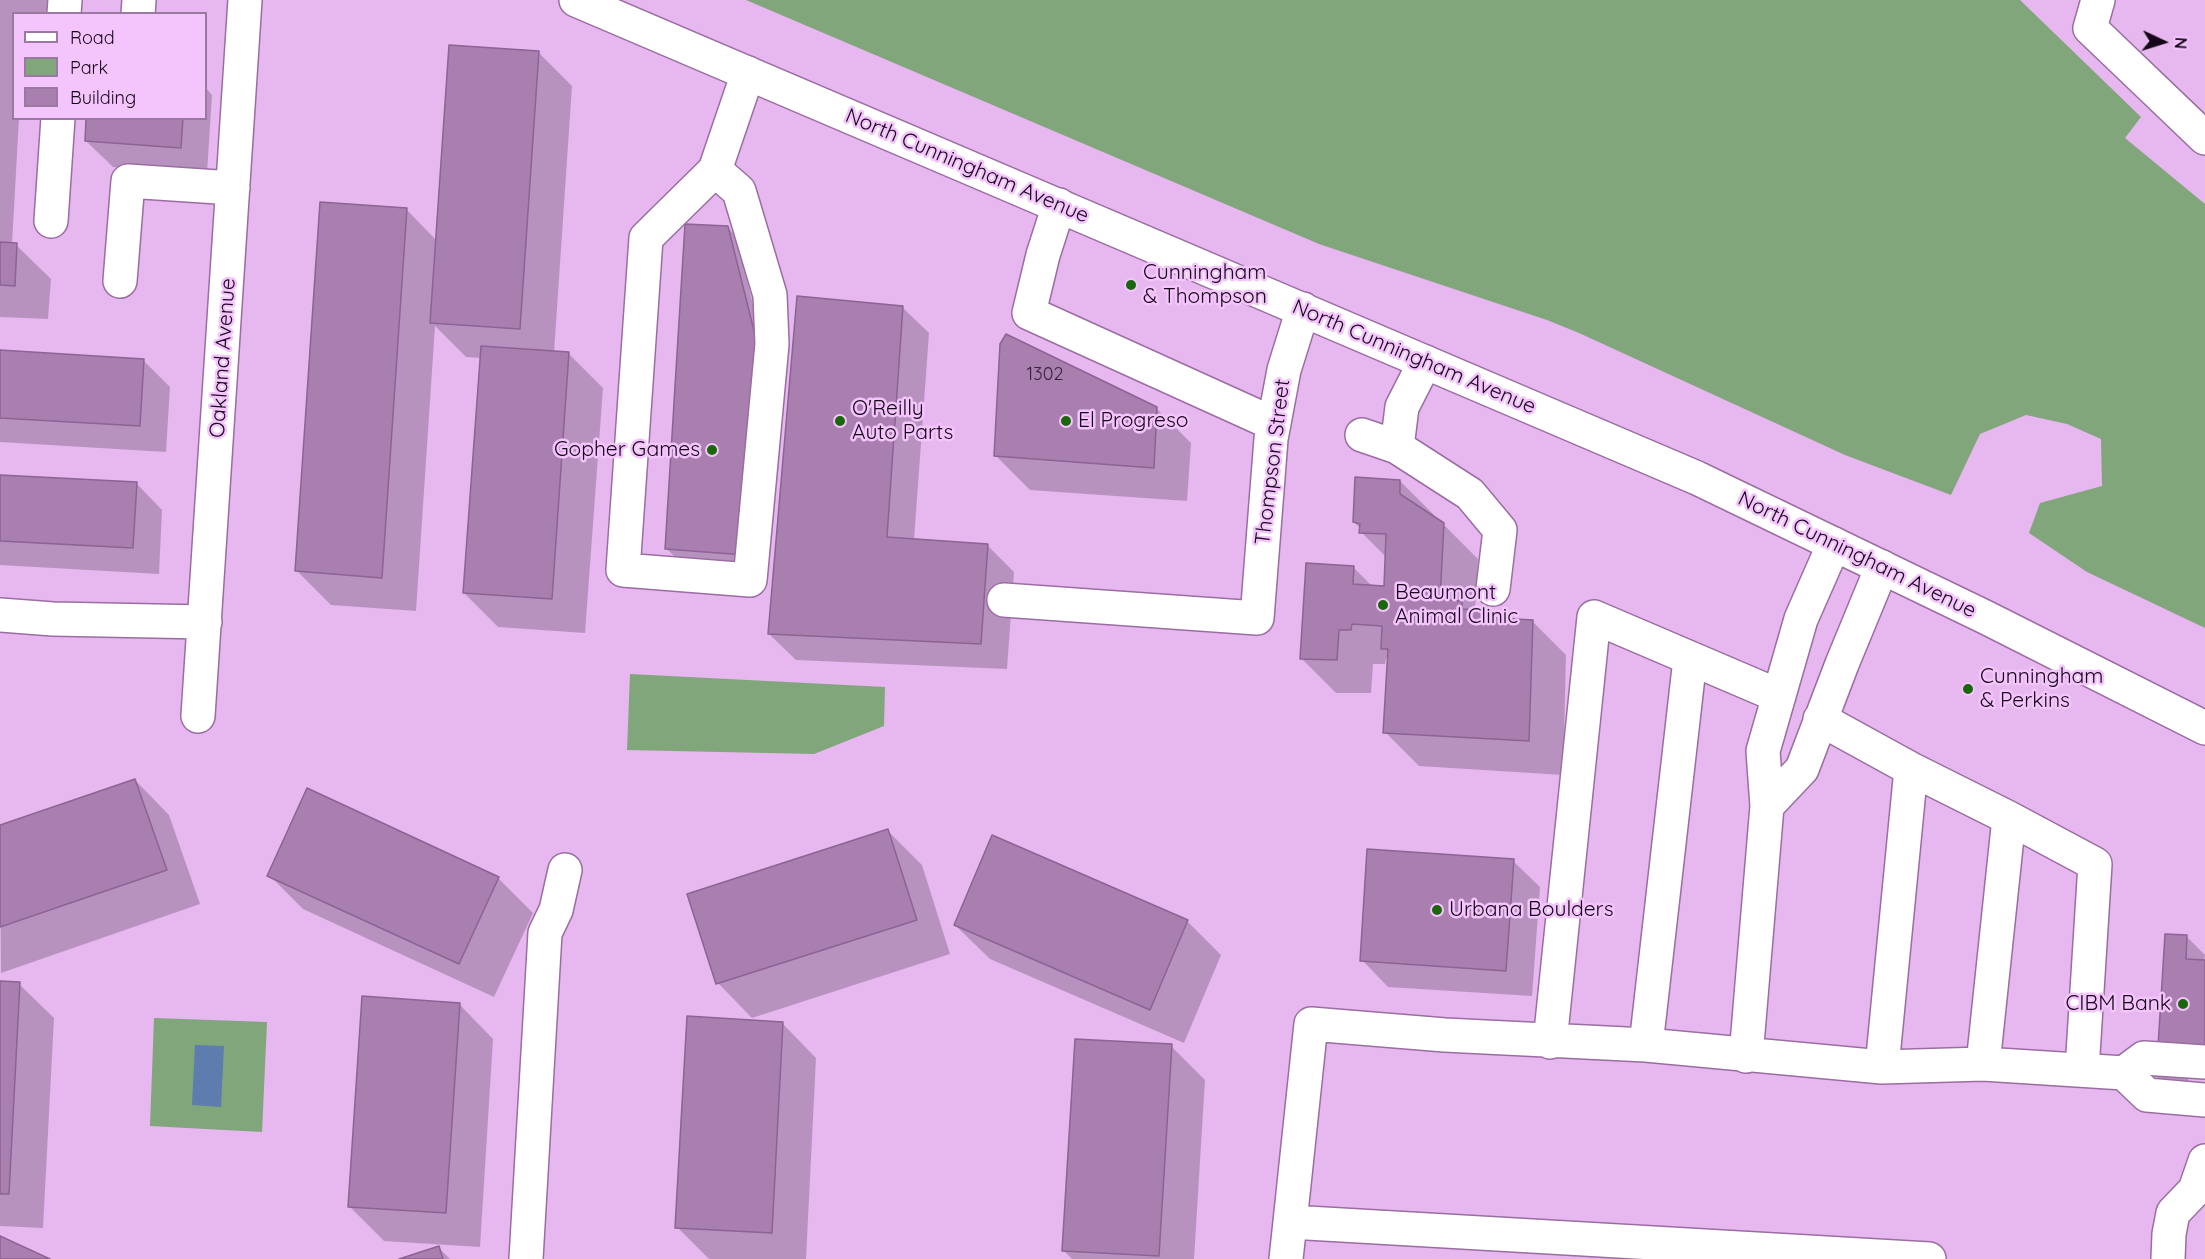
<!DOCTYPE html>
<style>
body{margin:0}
#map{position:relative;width:2205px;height:1259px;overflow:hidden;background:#e7b7ef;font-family:Quicksand,sans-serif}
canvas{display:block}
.legend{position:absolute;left:12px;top:12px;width:195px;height:108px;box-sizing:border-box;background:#f4c4fc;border:2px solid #9b78a1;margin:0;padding:8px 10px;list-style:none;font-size:18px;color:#160619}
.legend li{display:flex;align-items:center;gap:12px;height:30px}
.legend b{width:30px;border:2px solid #9b78a1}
.north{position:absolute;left:2133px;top:12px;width:60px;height:60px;-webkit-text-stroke:4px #f4c4fc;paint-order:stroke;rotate:94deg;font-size:16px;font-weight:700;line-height:24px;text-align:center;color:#160619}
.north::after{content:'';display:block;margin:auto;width:21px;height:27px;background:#160619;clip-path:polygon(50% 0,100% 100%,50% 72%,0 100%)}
</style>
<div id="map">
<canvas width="2205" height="1259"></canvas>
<ul class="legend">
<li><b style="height:8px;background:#fff"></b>Road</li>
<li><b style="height:16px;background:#81a67b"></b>Park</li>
<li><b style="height:16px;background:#a87faf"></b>Building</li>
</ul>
<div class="north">N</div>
</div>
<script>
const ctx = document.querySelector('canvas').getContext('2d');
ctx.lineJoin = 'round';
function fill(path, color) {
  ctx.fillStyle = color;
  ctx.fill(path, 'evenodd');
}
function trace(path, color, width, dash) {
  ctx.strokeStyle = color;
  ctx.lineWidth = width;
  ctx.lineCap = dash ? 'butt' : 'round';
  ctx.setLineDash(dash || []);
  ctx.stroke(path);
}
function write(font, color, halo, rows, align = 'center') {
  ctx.font = font + ' Quicksand,sans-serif';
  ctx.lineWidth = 5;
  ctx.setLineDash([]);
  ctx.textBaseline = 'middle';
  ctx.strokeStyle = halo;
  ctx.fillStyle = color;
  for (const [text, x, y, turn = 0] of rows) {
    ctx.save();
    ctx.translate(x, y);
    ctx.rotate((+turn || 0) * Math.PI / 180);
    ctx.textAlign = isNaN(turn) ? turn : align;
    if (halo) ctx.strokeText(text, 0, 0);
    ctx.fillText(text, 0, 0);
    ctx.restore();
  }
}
const green = new Path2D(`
 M 746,0 L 2020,0 L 2141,117 L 2125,138 L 2205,204 L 2205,628 L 2087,572 L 2029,533 L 2040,503 L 2102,486 L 2101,439 L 2067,424 L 2026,415 L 1980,434 L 1951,495 L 1845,455 L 1579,333 L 1547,320 L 1319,244 Z
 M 630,674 L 885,687 L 884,726 L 814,754 L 627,750 Z
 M 154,1018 L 267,1022 L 262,1132 L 150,1126 Z`);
const water = new Path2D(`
 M 195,1045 L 224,1046 L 221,1107 L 192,1105 Z`);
const shadow = new Path2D(`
 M 0,0 L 49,0 L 49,14 L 14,14 L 14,118 L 19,118 L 12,244 L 16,245 L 51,279 L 48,319 L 0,317 Z
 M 538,52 L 572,86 L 554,353 L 569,354 L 603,388 L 585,633 L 498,627 L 464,593 L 481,358 L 466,357 L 435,326 L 416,611 L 331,605 L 297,571 L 406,209 L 437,241 Z
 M 206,88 L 212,95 L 207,173 L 113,167 L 86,141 L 88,118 L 206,118 Z
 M 728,228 L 736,236 L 767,361 L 753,563 L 675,557 L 666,548 Z
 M 902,307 L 929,333 L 914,540 L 987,545 L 1014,572 L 1007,669 L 796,660 L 769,634 Z
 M 0,352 L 143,360 L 170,387 L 166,452 L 0,442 Z
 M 1156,408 L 1191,443 L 1187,501 L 1030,490 L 996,456 Z
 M 0,476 L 136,483 L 162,510 L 159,574 L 0,565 Z
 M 1400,481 L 1434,515 L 1434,518 L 1443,524 L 1478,559 L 1475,611 L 1481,611 L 1488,618 L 1532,621 L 1566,655 L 1563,775 L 1419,766 L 1385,732 L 1389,658 L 1386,658 L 1385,664 L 1373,664 L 1371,693 L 1336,693 L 1302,659 L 1353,567 L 1373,587 L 1385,588 L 1387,558 L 1361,532 L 1361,529 L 1354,522 Z
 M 135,780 L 169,815 L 200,904 L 1,973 L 0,827 Z
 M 308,790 L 498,878 L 533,913 L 494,997 L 303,909 L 269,875 Z
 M 888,831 L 922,865 L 950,954 L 752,1018 L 718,983 Z
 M 1513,861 L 1540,887 L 1532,996 L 1388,987 L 1362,960 Z
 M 1187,921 L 1221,955 L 1184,1043 L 990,959 L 955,925 Z
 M 2166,935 L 2187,937 L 2205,955 L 2189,1065 L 2187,1099 L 2156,1089 Z
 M 0,983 L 19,984 L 54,1018 L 43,1228 L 0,1226 Z
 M 459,1004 L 493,1039 L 480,1247 L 384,1241 L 349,1206 Z
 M 782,1023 L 816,1058 L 806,1259 L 709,1259 L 677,1227 Z
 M 1171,1046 L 1205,1080 L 1194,1259 L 1072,1259 L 1063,1250 Z
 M 439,1248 L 450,1259 L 404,1259 Z`);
const building = new Path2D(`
 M 449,45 L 539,51 L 520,329 L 430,323 Z
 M 86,118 L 183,118 L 181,148 L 85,141 Z
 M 320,202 L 407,208 L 382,578 L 295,571 Z
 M 685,224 L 728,226 L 759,351 L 745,555 L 665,549 Z
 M 0,242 L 17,243 L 15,286 L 0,285 Z
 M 797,296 L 903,306 L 887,537 L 988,544 L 981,644 L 768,634 Z
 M 1006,334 L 1157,407 L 1154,468 L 994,456 L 1000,344 Z
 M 481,346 L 569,352 L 552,599 L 463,593 Z
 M 0,350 L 144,359 L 140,426 L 0,418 Z
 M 0,475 L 137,482 L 133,548 L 0,541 Z
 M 1355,477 L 1400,480 L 1400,494 L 1444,523 L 1440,599 L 1462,601 L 1462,609 L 1482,610 L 1482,617 L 1533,620 L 1529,741 L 1383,733 L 1388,649 L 1381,649 L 1382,626 L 1352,624 L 1351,630 L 1339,630 L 1337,660 L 1300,659 L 1306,563 L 1354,566 L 1353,584 L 1384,586 L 1386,534 L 1359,533 L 1360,524 L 1353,522 Z
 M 135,779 L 167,870 L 0,927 L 0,825 Z
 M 307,788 L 499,877 L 459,964 L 267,876 Z
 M 888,829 L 917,920 L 716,984 L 687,894 Z
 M 992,835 L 1188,920 L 1150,1010 L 954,925 Z
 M 1367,849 L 1514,859 L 1506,971 L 1360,961 Z
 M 2165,934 L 2187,935 L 2186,959 L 2205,960 L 2205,1050 L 2158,1047 Z
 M 0,981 L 20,982 L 9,1194 L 0,1194 Z
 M 362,996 L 460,1003 L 446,1213 L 348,1207 Z
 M 687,1016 L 783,1022 L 772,1233 L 675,1228 Z
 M 1075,1039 L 1172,1044 L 1159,1256 L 1062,1251 Z
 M 0,1236 L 50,1259 L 0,1259 Z
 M 439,1246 L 443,1259 L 399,1259 Z`);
const minor = new Path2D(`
 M 2098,0 L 2090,28 L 2205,138
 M 64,14 L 65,0
 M 138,14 L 139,0
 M 715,170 L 739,191 L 770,295 L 772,344 L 750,580 L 623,570 L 646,238 L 715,170 L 748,73
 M 1059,205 L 1043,255 L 1029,313 L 1274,424
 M 51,221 L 58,118
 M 120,281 L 128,181 L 233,188
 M 1362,435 L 1397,447 L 1470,494 L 1500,530 L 1493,589
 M 1397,447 L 1402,407 L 1425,362
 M 1834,544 L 1801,619 L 1763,751 L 1767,806 L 1802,769 L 1842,664 L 1882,567
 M 1004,600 L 1257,618 L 1271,439 L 1284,370 L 1303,309
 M 0,615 L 53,619 L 205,622
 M 198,716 L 245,0
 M 1820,719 L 1911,769 L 2009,818 L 1983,1064
 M 2009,818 L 2095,864 L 2082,1070
 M 1550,1042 L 1594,617 L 1779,696
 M 1646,1045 L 1690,659
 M 1746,1056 L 1767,806
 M 1882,1067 L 1911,769
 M 2124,1073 L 2144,1058 L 2205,1062
 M 526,1259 L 545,933 L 556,910 L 565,870
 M 1286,1259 L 1290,1222
 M 1929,1259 L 1290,1222 L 1311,1024 L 1445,1035 L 1646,1045 L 1882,1067 L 1983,1064 L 2124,1073 L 2147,1095 L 2205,1100
 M 2168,1259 L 2169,1234 L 2173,1213 L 2195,1190 L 2205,1161`);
const major = new Path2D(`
 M 576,0 L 1697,478 L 1985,617 L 2205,728`);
const markers = [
 [1131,285,6,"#18680a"],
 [840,421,6,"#18680a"],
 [1066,421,6,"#18680a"],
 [712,450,6,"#18680a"],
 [1383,605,6,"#18680a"],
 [1968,689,6,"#18680a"],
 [1437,910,6,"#18680a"],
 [2183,1004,6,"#18680a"]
];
const numberNames = [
 ["1302",1045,375]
];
const streetNames = [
 ["North Cunningham Avenue",967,166,23],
 ["North Cunningham Avenue",1414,357,23],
 ["Oakland Avenue",223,358,-86],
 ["Thompson Street",1273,462,-83],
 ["North Cunningham Avenue",1857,555,26]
];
const poiNames = [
 ["Cunningham",1143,273],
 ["& Thompson",1143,297],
 ["O'Reilly",852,409],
 ["Auto Parts",852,433],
 ["El Progreso",1078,421],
 ["Gopher Games",700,450,"right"],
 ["Beaumont",1395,593],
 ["Animal Clinic",1395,617],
 ["Cunningham",1980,677],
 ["& Perkins",1980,701],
 ["Urbana Boulders",1449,910],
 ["CIBM Bank",2171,1004,"right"]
];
fill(green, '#81a67b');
fill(water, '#5f7cae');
fill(shadow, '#0003');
fill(building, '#a87faf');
trace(building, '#8d6295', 1.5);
trace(minor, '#9a6ea1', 36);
trace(major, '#9a6ea1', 36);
trace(minor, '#fff', 33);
trace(major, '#fff', 33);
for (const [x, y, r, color] of markers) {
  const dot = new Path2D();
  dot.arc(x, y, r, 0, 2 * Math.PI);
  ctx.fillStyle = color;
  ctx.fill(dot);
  trace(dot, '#f4c4fc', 2);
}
write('18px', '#3a243e', null, numberNames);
write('21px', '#160619', '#f4c4fc', streetNames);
write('21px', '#160619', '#f4c4fc', poiNames, 'left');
</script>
